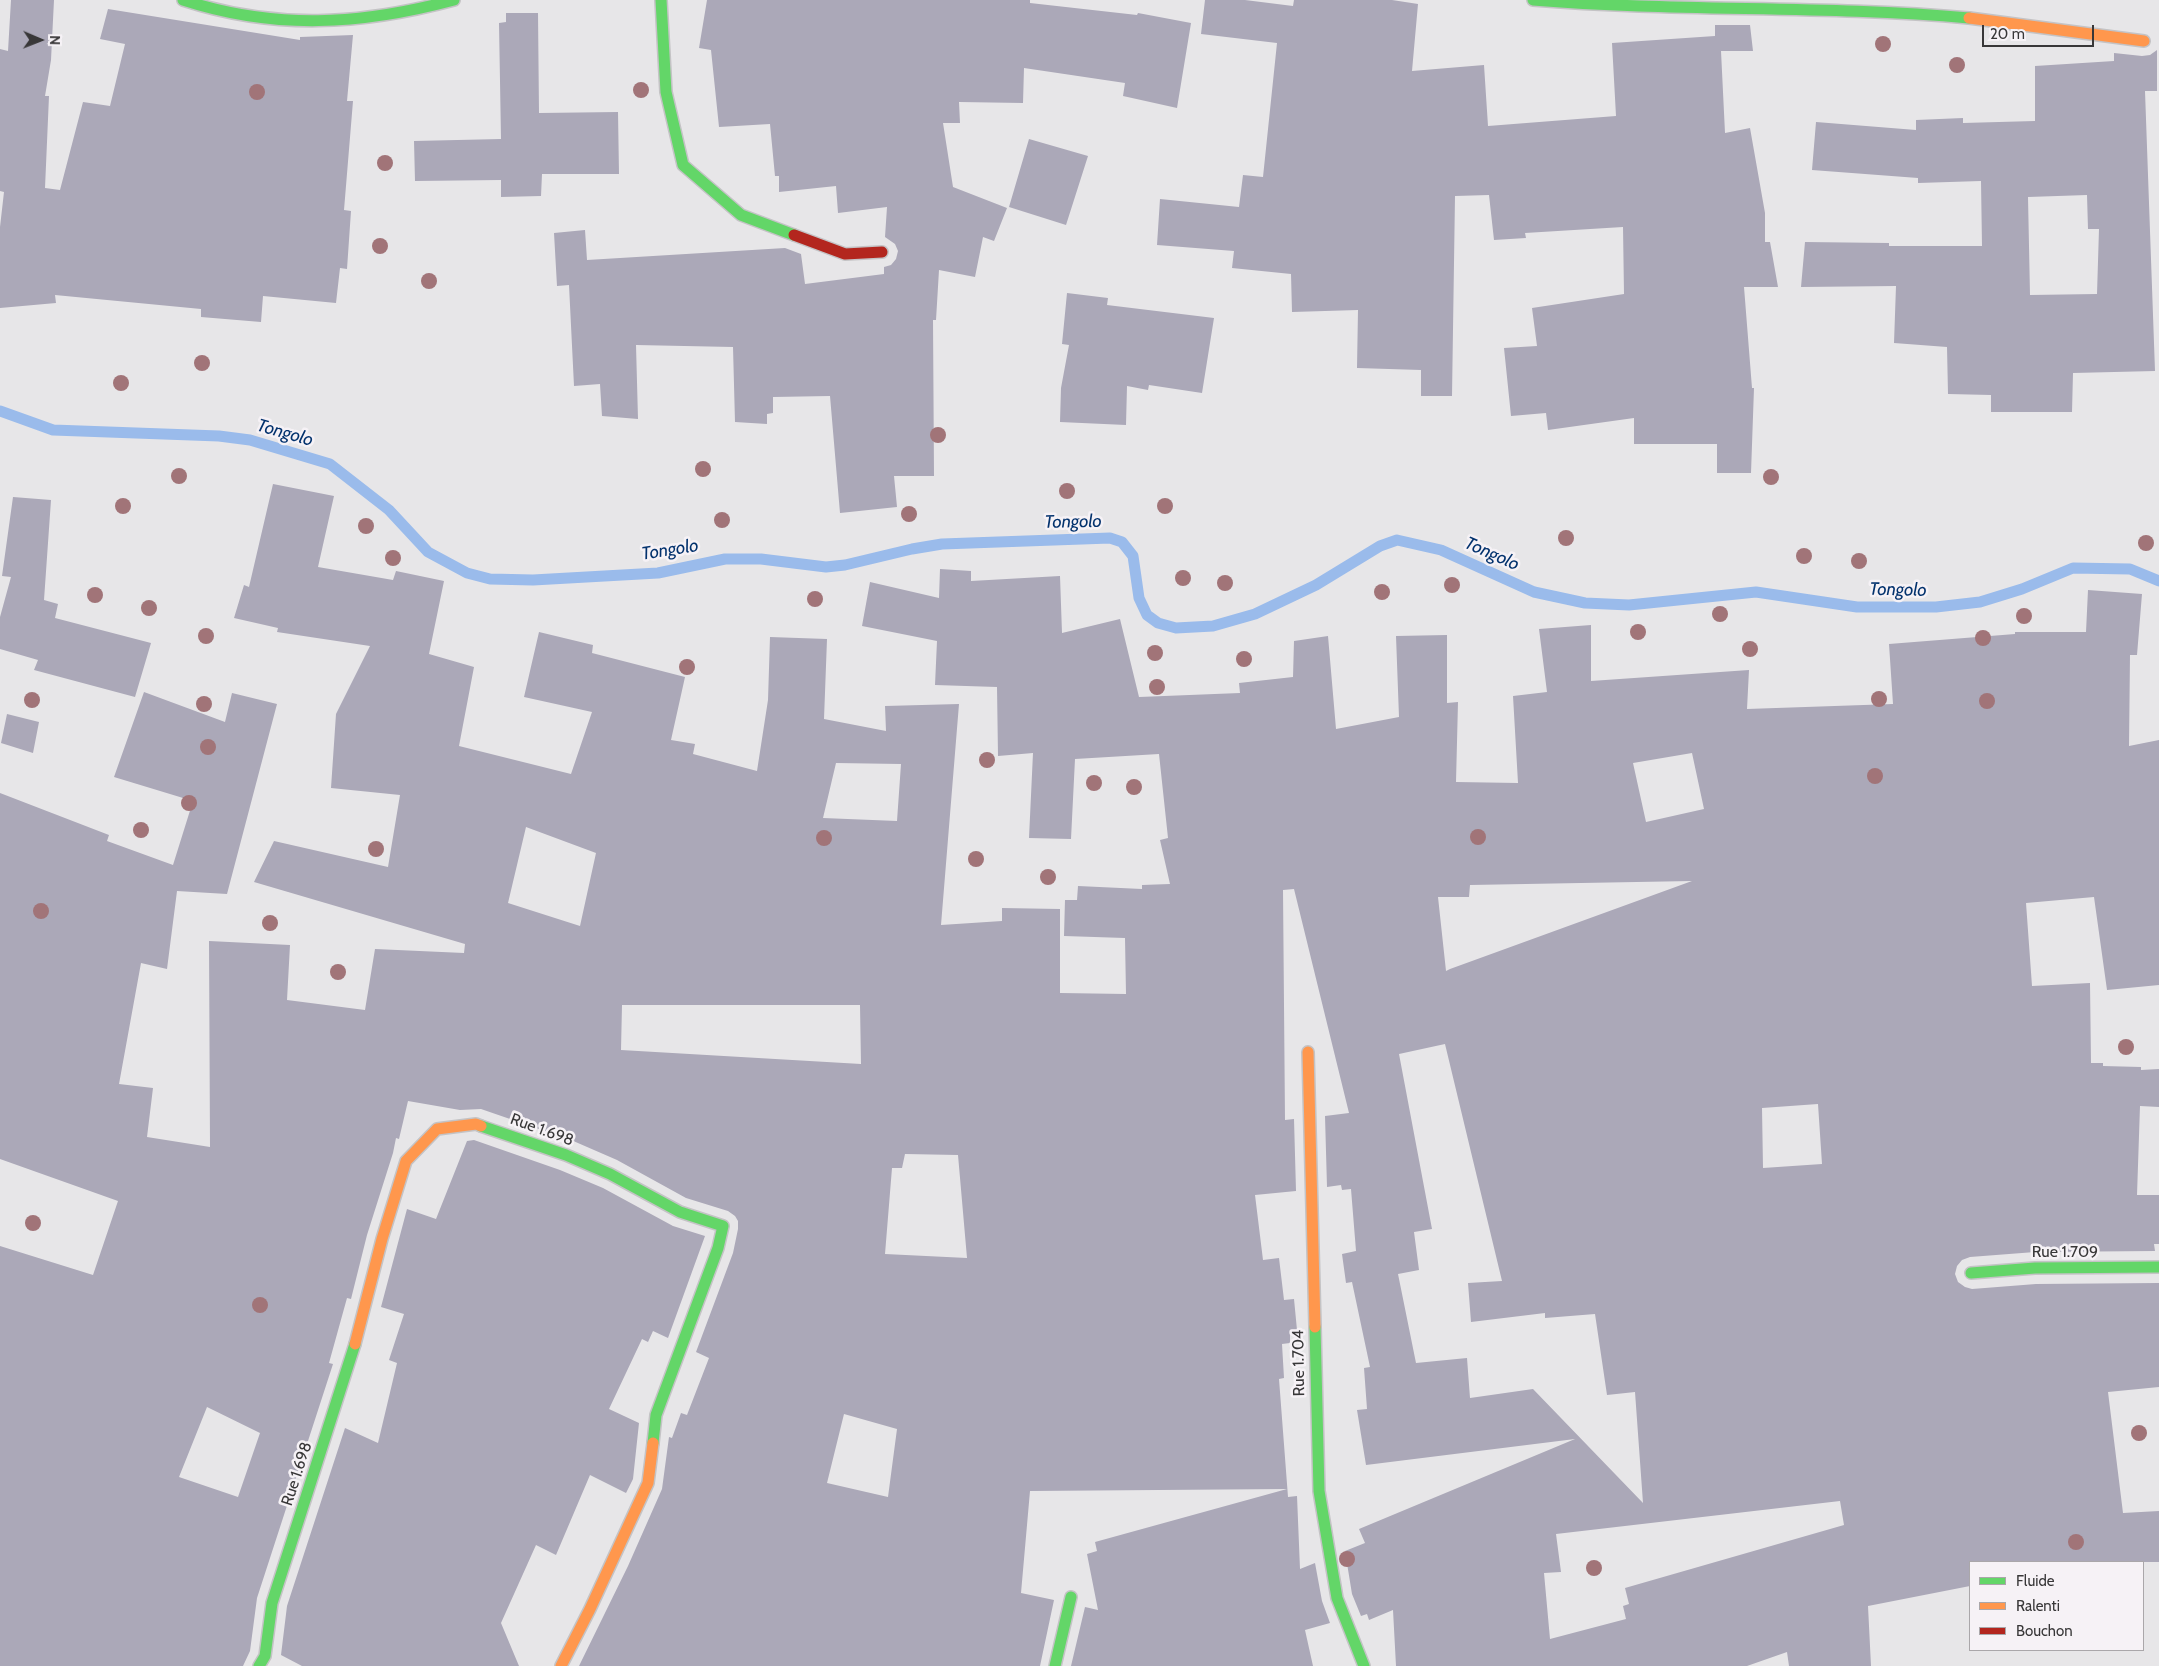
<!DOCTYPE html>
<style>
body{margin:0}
#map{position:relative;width:2159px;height:1666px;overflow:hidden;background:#e7e6e8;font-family:Cabin,sans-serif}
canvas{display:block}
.legend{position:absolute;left:1969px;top:1561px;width:175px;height:90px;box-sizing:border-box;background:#f6f2f6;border:1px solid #aaa7aa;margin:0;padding:6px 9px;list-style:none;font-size:15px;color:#383738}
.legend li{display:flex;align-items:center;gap:10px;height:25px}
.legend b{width:25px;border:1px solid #aaa7aa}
.north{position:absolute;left:15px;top:15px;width:50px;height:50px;-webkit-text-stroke:4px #f6f2f6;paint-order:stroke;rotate:91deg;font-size:14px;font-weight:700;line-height:20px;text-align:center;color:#383738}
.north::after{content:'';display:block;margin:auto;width:18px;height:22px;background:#383738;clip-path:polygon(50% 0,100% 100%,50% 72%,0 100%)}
.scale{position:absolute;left:1982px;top:25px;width:112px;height:22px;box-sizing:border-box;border:2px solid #383738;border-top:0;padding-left:6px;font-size:15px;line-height:18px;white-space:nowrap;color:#383738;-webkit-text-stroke:4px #f6f2f6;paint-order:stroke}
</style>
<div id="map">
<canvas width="2159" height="1666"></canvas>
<ul class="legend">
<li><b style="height:6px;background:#63d668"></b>Fluide</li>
<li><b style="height:6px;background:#ff974d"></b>Ralenti</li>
<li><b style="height:6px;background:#b3261e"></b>Bouchon</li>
</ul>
<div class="north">N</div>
<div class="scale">20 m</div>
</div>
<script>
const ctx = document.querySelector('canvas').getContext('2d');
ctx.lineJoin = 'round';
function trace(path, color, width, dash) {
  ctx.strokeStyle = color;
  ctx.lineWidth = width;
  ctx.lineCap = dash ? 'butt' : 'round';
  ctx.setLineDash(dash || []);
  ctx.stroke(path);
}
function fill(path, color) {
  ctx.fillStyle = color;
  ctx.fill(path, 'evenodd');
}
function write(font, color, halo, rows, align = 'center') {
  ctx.font = font + ' Cabin,sans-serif';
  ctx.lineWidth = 5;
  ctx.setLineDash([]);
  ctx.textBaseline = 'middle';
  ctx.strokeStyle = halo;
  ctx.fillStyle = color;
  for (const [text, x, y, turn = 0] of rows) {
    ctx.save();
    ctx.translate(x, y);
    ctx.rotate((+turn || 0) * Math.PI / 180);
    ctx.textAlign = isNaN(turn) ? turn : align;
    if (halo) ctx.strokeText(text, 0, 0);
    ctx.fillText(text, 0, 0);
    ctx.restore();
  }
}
const stream = new Path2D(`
 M 0,411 L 53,430 L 219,436 L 250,440 L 330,464 L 389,510 L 428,552 L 467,573 L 490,579 L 533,580 L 658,573 L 725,559 L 761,559 L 826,567 L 845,565 L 912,549 L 942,544 L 1110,538 L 1122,542 L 1133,556 L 1139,598 L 1147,615 L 1158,623 L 1176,628 L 1213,626 L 1255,614 L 1316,585 L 1380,546 L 1397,540 L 1441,550 L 1534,592 L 1585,603 L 1629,605 L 1756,592 L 1857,607 L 1936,607 L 1980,602 L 2022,589 L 2073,568 L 2130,569 L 2159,581`);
const building = new Path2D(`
 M 11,0 L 54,0 L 51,60 L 45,96 L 49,96 L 45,188 L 60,190 L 83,102 L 110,106 L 125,44 L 100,39 L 108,9 L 300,40 L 300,37 L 353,35 L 347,101 L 353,101 L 344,210 L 351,211 L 347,269 L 340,268 L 336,303 L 263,296 L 261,322 L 201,317 L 201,309 L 55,295 L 56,303 L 0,308 L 0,227 L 4,192 L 0,191 L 0,49 L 8,51 Z
 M 707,0 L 1030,0 L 1030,3 L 1137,15 L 1138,13 L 1191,23 L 1177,108 L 1123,96 L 1125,83 L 1024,68 L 1023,103 L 959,102 L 960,123 L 943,123 L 953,187 L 1007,208 L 994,241 L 983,237 L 975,277 L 939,270 L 936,320 L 933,320 L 934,476 L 894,476 L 897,507 L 840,513 L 830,396 L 773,397 L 773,413 L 767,414 L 767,424 L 735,422 L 733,347 L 636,345 L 638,419 L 602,416 L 600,384 L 574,386 L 569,285 L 557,286 L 554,233 L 585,230 L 587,260 L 785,248 L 801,254 L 805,284 L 884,274 L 884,267 L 891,265 L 896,259 L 898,251 L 895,244 L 885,237 L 887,207 L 838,213 L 836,186 L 779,192 L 779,176 L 775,176 L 770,124 L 719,127 L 711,50 L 699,48 Z
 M 1205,0 L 1245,0 L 1293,6 L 1294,0 L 1392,0 L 1418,4 L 1412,71 L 1484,65 L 1488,126 L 1616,116 L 1612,43 L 1715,36 L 1715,25 L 1750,25 L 1753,51 L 1721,51 L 1725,133 L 1750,128 L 1765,213 L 1765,242 L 1770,242 L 1778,287 L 1744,287 L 1752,388 L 1754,388 L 1751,473 L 1717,473 L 1717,444 L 1634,444 L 1634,418 L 1548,430 L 1546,413 L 1511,416 L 1504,348 L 1537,346 L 1532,308 L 1624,294 L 1623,227 L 1525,233 L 1526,238 L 1494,240 L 1489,195 L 1455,196 L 1452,396 L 1421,396 L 1421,370 L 1357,368 L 1358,310 L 1292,312 L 1291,274 L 1232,268 L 1234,251 L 1157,245 L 1160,199 L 1239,207 L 1243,175 L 1263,177 L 1277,43 L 1201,34 Z
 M 506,13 L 538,13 L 539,113 L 618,112 L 619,174 L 542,174 L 541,196 L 501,197 L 501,180 L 415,181 L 414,141 L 501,139 L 499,23 L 506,22 Z
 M 2157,50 L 2157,91 L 2145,91 L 2155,371 L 2073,373 L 2072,412 L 1991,412 L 1991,395 L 1948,394 L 1947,347 L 1894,343 L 1896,286 L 1801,287 L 1805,242 L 1889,243 L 1889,246 L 1982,246 L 1981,181 L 1918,183 L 1918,178 L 1812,170 L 1816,122 L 1916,130 L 1916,120 L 1963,118 L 1963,123 L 2035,121 L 2035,66 L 2114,61 L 2114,53 L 2142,56 L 2150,55 ZM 2087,195 L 2088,229 L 2099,229 L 2097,294 L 2030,295 L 2028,197 Z
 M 1029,139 L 1088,156 L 1066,225 L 1009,207 Z
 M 1067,293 L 1108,298 L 1107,305 L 1214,318 L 1202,393 L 1149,385 L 1148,390 L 1127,386 L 1126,425 L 1060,422 L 1061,388 L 1069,345 L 1062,344 Z
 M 273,484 L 334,496 L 318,567 L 393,580 L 396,571 L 444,581 L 429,654 L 474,667 L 459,746 L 571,774 L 592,712 L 524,697 L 539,632 L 593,645 L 592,653 L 685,677 L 671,740 L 695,744 L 693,754 L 757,771 L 768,700 L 770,637 L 827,639 L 824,719 L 886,731 L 885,706 L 959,704 L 941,925 L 1002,921 L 1002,908 L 1060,909 L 1060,993 L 1126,994 L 1125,938 L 1064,936 L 1065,900 L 1077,900 L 1078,886 L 1142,889 L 1142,885 L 1170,884 L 1160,840 L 1168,838 L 1159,754 L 1075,759 L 1071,839 L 1029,838 L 1033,753 L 998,756 L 997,687 L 935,685 L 937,641 L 862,626 L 870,582 L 939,598 L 940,569 L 971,571 L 971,581 L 1060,576 L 1062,633 L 1120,619 L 1139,697 L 1240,693 L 1239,683 L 1293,677 L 1294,641 L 1328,636 L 1336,729 L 1399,717 L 1396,636 L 1447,635 L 1447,703 L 1458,702 L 1456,782 L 1518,783 L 1513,696 L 1547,692 L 1539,629 L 1591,625 L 1591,681 L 1749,670 L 1747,709 L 1893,704 L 1889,644 L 2015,634 L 2015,632 L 2086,632 L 2088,590 L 2142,594 L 2137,655 L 2130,655 L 2129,746 L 2159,740 L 2159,985 L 2107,990 L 2094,897 L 2026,903 L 2032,986 L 2090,983 L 2091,1063 L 2103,1063 L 2103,1066 L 2141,1067 L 2141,1070 L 2159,1069 L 2159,1107 L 2140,1106 L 2137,1195 L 2159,1195 L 2159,1244 L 2154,1244 L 2155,1251 L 2035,1252 L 1970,1257 L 1962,1260 L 1957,1266 L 1955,1274 L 1958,1282 L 1965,1287 L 1972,1289 L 2036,1284 L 2159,1283 L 2159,1387 L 2108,1392 L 2123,1513 L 2159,1511 L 2159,1562 L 1970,1562 L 1970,1586 L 1868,1606 L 1871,1666 L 1789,1666 L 1787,1652 L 1747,1666 L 1396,1666 L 1393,1610 L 1369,1620 L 1367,1614 L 1361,1616 L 1352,1594 L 1345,1551 L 1365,1543 L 1359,1529 L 1575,1439 L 1366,1465 L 1357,1410 L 1367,1409 L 1364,1368 L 1370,1367 L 1352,1282 L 1346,1283 L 1342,1254 L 1356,1251 L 1351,1189 L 1342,1190 L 1341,1185 L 1327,1187 L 1325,1116 L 1349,1113 L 1294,889 L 1283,890 L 1285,1120 L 1294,1119 L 1296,1191 L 1255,1195 L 1263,1260 L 1279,1258 L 1284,1300 L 1294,1299 L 1297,1330 L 1290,1331 L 1290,1343 L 1282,1344 L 1284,1378 L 1279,1379 L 1288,1497 L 1297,1496 L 1300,1569 L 1315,1563 L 1322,1601 L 1330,1623 L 1305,1630 L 1313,1666 L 1071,1666 L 1085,1607 L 1098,1610 L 1087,1554 L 1097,1551 L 1095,1542 L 1287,1489 L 1030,1491 L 1021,1593 L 1054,1600 L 1040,1666 L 579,1666 L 628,1566 L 662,1489 L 669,1437 L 672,1438 L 681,1413 L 687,1415 L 709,1358 L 696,1352 L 733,1253 L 738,1229 L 738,1221 L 735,1216 L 728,1211 L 686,1198 L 617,1160 L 571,1140 L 481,1109 L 460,1110 L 408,1101 L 399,1139 L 396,1138 L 393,1153 L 367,1235 L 351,1299 L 347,1298 L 329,1363 L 333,1364 L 257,1598 L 250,1651 L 243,1666 L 0,1666 L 0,1246 L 93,1275 L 118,1201 L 0,1159 L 0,793 L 109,835 L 107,841 L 173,865 L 193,801 L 114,777 L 144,692 L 225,722 L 232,693 L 277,704 L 227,894 L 177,891 L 167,969 L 141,963 L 119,1084 L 153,1088 L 147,1137 L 210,1147 L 209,941 L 290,945 L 287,1000 L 365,1010 L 375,949 L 464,953 L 465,944 L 254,882 L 274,841 L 388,867 L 400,795 L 331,788 L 336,714 L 370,646 L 277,632 L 278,628 L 234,618 L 244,585 L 249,587 ZM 1692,753 L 1704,809 L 1646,822 L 1633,763 ZM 836,763 L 901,764 L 897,821 L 823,818 ZM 526,827 L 596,853 L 580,926 L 508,903 ZM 1692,881 L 1450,969 L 1446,971 L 1438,897 L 1469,897 L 1470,885 ZM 622,1005 L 860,1005 L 861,1064 L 621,1050 ZM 1445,1044 L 1502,1281 L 1468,1283 L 1471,1322 L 1545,1313 L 1545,1318 L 1595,1314 L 1607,1395 L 1635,1392 L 1643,1503 L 1533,1389 L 1470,1398 L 1467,1358 L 1416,1363 L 1398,1274 L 1419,1270 L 1414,1232 L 1432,1229 L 1399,1054 ZM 1818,1104 L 1822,1164 L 1763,1168 L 1762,1108 ZM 905,1154 L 958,1155 L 967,1258 L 885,1254 L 892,1168 L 902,1168 ZM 207,1407 L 260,1433 L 238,1497 L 179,1477 ZM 844,1414 L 897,1429 L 888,1497 L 827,1483 ZM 1840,1501 L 1844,1525 L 1625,1588 L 1629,1604 L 1623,1606 L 1626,1619 L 1550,1639 L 1544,1573 L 1561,1572 L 1556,1534 Z
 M 13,497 L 51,500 L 44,600 L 58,604 L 55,618 L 151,643 L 135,697 L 34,670 L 38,660 L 0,649 L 0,617 L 11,577 L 2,576 Z
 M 7,714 L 39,722 L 33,753 L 1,743 Z
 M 474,1140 L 560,1170 L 603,1188 L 673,1226 L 705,1236 L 668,1338 L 653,1331 L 648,1342 L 642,1339 L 609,1409 L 639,1423 L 633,1479 L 626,1493 L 590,1475 L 556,1555 L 536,1545 L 501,1623 L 519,1666 L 302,1666 L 281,1655 L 287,1606 L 345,1428 L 378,1443 L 397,1363 L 389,1360 L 404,1314 L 381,1307 L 407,1209 L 436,1219 L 467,1141 Z`);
const fast = new Path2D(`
 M 183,0 C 275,30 361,25 454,0
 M 661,0 L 666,92 L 683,165 L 741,215 L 794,235
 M 1533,0 C 1678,12 1824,5 1969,18
 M 481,1126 L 566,1155 L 610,1174 L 680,1212 L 723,1226 L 718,1248 L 656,1415 L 653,1443
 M 1971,1273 L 2035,1268 L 2159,1267
 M 1315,1327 L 1319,1491 L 1337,1598 L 1364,1666
 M 259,1666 L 265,1656 L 272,1603 L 355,1344
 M 1055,1666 L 1071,1597`);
const slow = new Path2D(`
 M 1969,18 L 2144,41
 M 1308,1052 L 1315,1327
 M 355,1344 L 382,1239 L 406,1161 L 437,1129 L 476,1124 L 481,1126
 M 561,1666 L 590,1609 L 648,1483 L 653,1443`);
const jam = new Path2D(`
 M 794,235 L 845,254 L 882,252`);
const trees = [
 [1883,44],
 [1957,65],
 [641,90],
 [257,92],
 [385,163],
 [380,246],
 [429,281],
 [202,363],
 [121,383],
 [938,435],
 [703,469],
 [179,476],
 [1771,477],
 [1067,491],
 [123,506],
 [1165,506],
 [909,514],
 [722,520],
 [366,526],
 [1566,538],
 [2146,543],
 [1804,556],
 [393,558],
 [1859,561],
 [1183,578],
 [1225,583],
 [1452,585],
 [1382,592],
 [95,595],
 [815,599],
 [149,608],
 [1720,614],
 [2024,616],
 [1638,632],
 [206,636],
 [1983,638],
 [1750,649],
 [1155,653],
 [1244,659],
 [687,667],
 [1157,687],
 [1879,699],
 [32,700],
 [1987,701],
 [204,704],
 [208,747],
 [987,760],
 [1875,776],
 [1094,783],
 [1134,787],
 [189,803],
 [141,830],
 [1478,837],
 [824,838],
 [376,849],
 [976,859],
 [1048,877],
 [41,911],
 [270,923],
 [338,972],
 [2126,1047],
 [33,1223],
 [260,1305],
 [2139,1433],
 [2076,1542],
 [1347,1559],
 [1594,1568]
];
const streetNames = [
 ["Rue 1.698",542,1130,20],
 ["Rue 1.709",2065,1252],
 ["Rue 1.704",1299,1363,-91],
 ["Rue 1.698",297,1474,-72]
];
const waterNames = [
 ["Tongolo",285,433,16],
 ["Tongolo",1073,522,-1],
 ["Tongolo",670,550,-9],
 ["Tongolo",1492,554,24],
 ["Tongolo",1898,590,1]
];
trace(stream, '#9abbeb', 11);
fill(building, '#aba8b8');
trace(fast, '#c4c3c5', 14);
trace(slow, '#c4c3c5', 14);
trace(jam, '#c4c3c5', 14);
trace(fast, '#63d668', 11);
trace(slow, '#ff974d', 11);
trace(jam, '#b3261e', 11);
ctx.fillStyle = '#a17478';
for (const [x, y] of trees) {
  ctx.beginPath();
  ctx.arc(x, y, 8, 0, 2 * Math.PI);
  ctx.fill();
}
write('16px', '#383738', '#f6f2f6', streetNames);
write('italic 18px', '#03326d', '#f6f2f6', waterNames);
</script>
